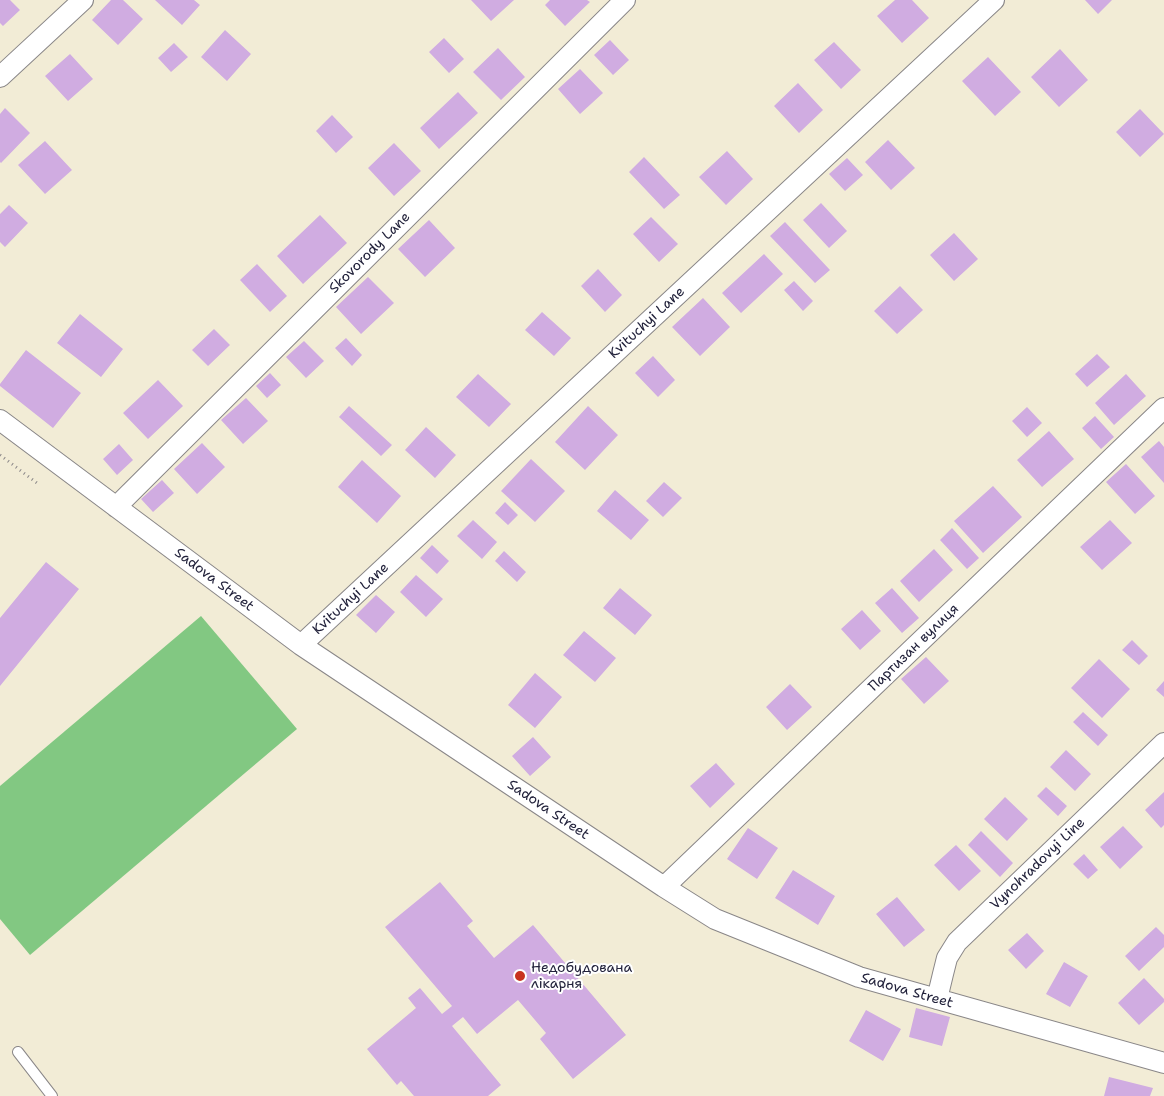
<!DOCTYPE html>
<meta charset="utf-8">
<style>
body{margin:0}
canvas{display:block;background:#f2ecd6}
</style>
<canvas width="1164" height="1096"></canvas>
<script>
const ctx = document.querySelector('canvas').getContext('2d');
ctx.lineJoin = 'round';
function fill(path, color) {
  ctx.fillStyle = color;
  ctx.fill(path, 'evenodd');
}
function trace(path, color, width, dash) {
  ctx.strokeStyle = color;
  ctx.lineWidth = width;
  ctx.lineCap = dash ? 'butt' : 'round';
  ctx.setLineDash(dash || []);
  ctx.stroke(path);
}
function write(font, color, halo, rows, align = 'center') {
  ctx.font = font + ' "Shantell Sans",sans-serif';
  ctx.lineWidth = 4;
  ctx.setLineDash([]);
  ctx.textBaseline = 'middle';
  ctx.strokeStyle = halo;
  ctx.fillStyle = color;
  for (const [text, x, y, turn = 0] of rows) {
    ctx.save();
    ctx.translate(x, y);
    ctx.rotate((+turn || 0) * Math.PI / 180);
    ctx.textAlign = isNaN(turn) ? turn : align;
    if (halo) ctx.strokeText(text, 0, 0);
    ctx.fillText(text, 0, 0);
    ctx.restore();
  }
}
const green = new Path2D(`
 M 201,616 L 297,729 L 30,955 L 0,919 L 0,786 Z`);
const building = new Path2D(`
 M 0,0 L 10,0 L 20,10 L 3,26 L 0,23 Z
 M 111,0 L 123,0 L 143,19 L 118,45 L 92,20 Z
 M 155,0 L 194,0 L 200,5 L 182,25 Z
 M 471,0 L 514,0 L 491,21 Z
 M 550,0 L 587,0 L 590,2 L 565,26 L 545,5 Z
 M 895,0 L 912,0 L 929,18 L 902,43 L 877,16 Z
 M 1085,0 L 1112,0 L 1098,14 Z
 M 225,30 L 251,54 L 227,81 L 201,57 Z
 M 444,38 L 464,59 L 449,73 L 429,52 Z
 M 610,40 L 629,60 L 613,75 L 594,55 Z
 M 834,42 L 861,70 L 841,89 L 814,60 Z
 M 174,43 L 188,57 L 171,72 L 158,58 Z
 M 498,48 L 525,77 L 501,100 L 473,72 Z
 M 1060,49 L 1088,80 L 1059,107 L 1031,77 Z
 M 70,54 L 93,79 L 68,101 L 45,76 Z
 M 988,57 L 1021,92 L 995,116 L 962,81 Z
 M 580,69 L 603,93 L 580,114 L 558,89 Z
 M 798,83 L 823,110 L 799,133 L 774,106 Z
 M 458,92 L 478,113 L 439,149 L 420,128 Z
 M 5,108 L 30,133 L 1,163 L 0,162 L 0,114 Z
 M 1140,109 L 1164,134 L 1140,157 L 1116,132 Z
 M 332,115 L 353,137 L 336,153 L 316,131 Z
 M 888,140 L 915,168 L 891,190 L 865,162 Z
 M 45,141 L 72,170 L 45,194 L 18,165 Z
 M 394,143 L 421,171 L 394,196 L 368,168 Z
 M 727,151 L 753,179 L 726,205 L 699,177 Z
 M 644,157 L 680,195 L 664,209 L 629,172 Z
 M 847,158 L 863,175 L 845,191 L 829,174 Z
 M 821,203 L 847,231 L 829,248 L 803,220 Z
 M 9,205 L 28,223 L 5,247 L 0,242 L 0,214 Z
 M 320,215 L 347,243 L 303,284 L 277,256 Z
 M 651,217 L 678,244 L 659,262 L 633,234 Z
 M 429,220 L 455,248 L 425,277 L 398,249 Z
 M 785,222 L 830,270 L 815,283 L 770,236 Z
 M 954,233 L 978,259 L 954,281 L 930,255 Z
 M 764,254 L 783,274 L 741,313 L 722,293 Z
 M 257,264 L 287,296 L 270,312 L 240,280 Z
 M 598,269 L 622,295 L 605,312 L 581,286 Z
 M 368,277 L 394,303 L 361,334 L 336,307 Z
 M 794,281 L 813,301 L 803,311 L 784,290 Z
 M 900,286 L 923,310 L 897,334 L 874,311 Z
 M 703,298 L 730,327 L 700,356 L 672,327 Z
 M 542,312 L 571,338 L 554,356 L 525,330 Z
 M 80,314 L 123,349 L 101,377 L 57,343 Z
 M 214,329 L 230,345 L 208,366 L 192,350 Z
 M 346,338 L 362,355 L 352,366 L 335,348 Z
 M 304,341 L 324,361 L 306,378 L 286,357 Z
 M 26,350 L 81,393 L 53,428 L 0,386 L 0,384 Z
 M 1097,354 L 1110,367 L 1087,387 L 1075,374 Z
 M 653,356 L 675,380 L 658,397 L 635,373 Z
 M 270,373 L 281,385 L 267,398 L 256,386 Z
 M 478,374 L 511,404 L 489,427 L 456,397 Z
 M 1126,374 L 1146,396 L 1114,425 L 1095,403 Z
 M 158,380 L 183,406 L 148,439 L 123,413 Z
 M 246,398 L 268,421 L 243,444 L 221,420 Z
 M 349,406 L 392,445 L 381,456 L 339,417 Z
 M 588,406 L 618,435 L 585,470 L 555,442 Z
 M 1027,407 L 1042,423 L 1027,437 L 1012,421 Z
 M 1095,416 L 1114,437 L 1101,449 L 1082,428 Z
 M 426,427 L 456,455 L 435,478 L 405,450 Z
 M 1049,431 L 1074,459 L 1042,487 L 1017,460 Z
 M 1159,441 L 1164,447 L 1164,483 L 1141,457 Z
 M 202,443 L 225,467 L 197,494 L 174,469 Z
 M 119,444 L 133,460 L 117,475 L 103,459 Z
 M 531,459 L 565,491 L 535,522 L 501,491 Z
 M 362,460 L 401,496 L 377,523 L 338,487 Z
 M 1126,464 L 1155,496 L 1135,514 L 1106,482 Z
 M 162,480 L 174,493 L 153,512 L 141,499 Z
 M 664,482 L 682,498 L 663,517 L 646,501 Z
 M 993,486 L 1022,517 L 983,553 L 954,521 Z
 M 615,490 L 649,520 L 631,540 L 597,511 Z
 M 505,502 L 518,515 L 508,525 L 495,513 Z
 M 473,520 L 497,542 L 482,559 L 457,536 Z
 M 1110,520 L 1132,543 L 1102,570 L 1080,547 Z
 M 952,528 L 979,558 L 967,569 L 940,540 Z
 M 432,545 L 449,561 L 437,574 L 420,558 Z
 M 934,549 L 953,570 L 919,602 L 900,581 Z
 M 504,551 L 526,572 L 517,582 L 495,561 Z
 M 46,562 L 79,589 L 0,686 L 0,618 Z
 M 416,575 L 443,599 L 426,617 L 400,592 Z
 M 620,588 L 652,615 L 635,635 L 603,608 Z
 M 892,588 L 919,618 L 902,633 L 875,603 Z
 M 376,595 L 395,612 L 376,633 L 356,615 Z
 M 862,610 L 881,631 L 860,650 L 841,629 Z
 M 584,631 L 616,658 L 595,682 L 563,655 Z
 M 1132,640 L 1148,656 L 1139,665 L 1122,650 Z
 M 926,657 L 949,681 L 924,704 L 901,679 Z
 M 1099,659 L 1130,689 L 1102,718 L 1071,688 Z
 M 535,673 L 562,697 L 535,728 L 508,705 Z
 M 1164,681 L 1164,697 L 1156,690 Z
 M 790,684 L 812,707 L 787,730 L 766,707 Z
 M 1083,712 L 1108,735 L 1098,746 L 1073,722 Z
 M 533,737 L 551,757 L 530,776 L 512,756 Z
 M 1066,750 L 1091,774 L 1075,791 L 1050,767 Z
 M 716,763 L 735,784 L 710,808 L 690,786 Z
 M 1046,787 L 1067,806 L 1058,816 L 1037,796 Z
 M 1164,792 L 1164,825 L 1161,828 L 1145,810 Z
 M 1005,797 L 1028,819 L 1007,841 L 984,819 Z
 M 1123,826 L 1143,847 L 1120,869 L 1100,847 Z
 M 748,828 L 778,848 L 757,879 L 727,859 Z
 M 981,831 L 1013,863 L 1000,877 L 968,845 Z
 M 956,845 L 981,871 L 959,891 L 934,865 Z
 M 1084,854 L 1098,870 L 1088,879 L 1073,864 Z
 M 793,870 L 835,896 L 818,925 L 775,898 Z
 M 440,882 L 473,921 L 467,926 L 494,958 L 533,925 L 626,1035 L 573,1079 L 540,1039 L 546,1033 L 518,1000 L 477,1034 L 463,1017 L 452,1026 L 501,1085 L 488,1096 L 414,1096 L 401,1081 L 397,1085 L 367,1049 L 416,1008 L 408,998 L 420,988 L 442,1014 L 452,1006 L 385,927 Z
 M 897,897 L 925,930 L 904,947 L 876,914 Z
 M 1156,927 L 1164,935 L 1164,947 L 1139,971 L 1125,956 Z
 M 1027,933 L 1044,951 L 1026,969 L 1008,950 Z
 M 1064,962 L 1088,976 L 1070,1007 L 1046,994 Z
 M 1144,978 L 1164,999 L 1164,1002 L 1139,1025 L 1118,1003 Z
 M 916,1008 L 950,1017 L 942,1046 L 909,1037 Z
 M 866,1010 L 901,1029 L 883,1061 L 849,1041 Z
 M 1109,1077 L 1153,1088 L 1150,1096 L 1104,1096 Z`);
const path = new Path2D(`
 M 0,455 L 37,483`);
const lane = new Path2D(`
 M 18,1052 L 52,1096`);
const street = new Path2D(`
 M 0,77 L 83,0
 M 0,420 L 301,645 L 664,887 L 715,919 L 859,977 L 1164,1063
 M 116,507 L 625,0
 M 301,645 L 994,0
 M 664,887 L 1164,408
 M 937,999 L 943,974 L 947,958 L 957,942 L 1164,743`);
const markers = [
 [520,976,6,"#c8321e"]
];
const streetNames = [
 ["Skovorody Lane",370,253,-45],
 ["Kvituchyi Lane",647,323,-43],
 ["Sadova Street",214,580,37],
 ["Kvituchyi Lane",351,599,-43],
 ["Партизан вулиця",914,648,-44],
 ["Sadova Street",548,810,34],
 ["Vynohradovyi Line",1038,864,-44],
 ["Sadova Street",907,991,16]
];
const poiNames = [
 ["Недобудована",531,968],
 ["лікарня",531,984]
];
fill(green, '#82c882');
fill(building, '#d0ace1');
trace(lane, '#8a8788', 12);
trace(street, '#8a8788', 22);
trace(path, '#8a8788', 3, [1, 4]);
trace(lane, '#fff', 10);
trace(street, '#fff', 20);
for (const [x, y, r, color] of markers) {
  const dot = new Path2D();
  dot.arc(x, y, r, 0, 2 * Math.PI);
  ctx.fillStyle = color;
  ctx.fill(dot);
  trace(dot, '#fff', 2);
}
write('14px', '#22223b', '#fff', streetNames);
write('14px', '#22223b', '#fff', poiNames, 'left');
</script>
